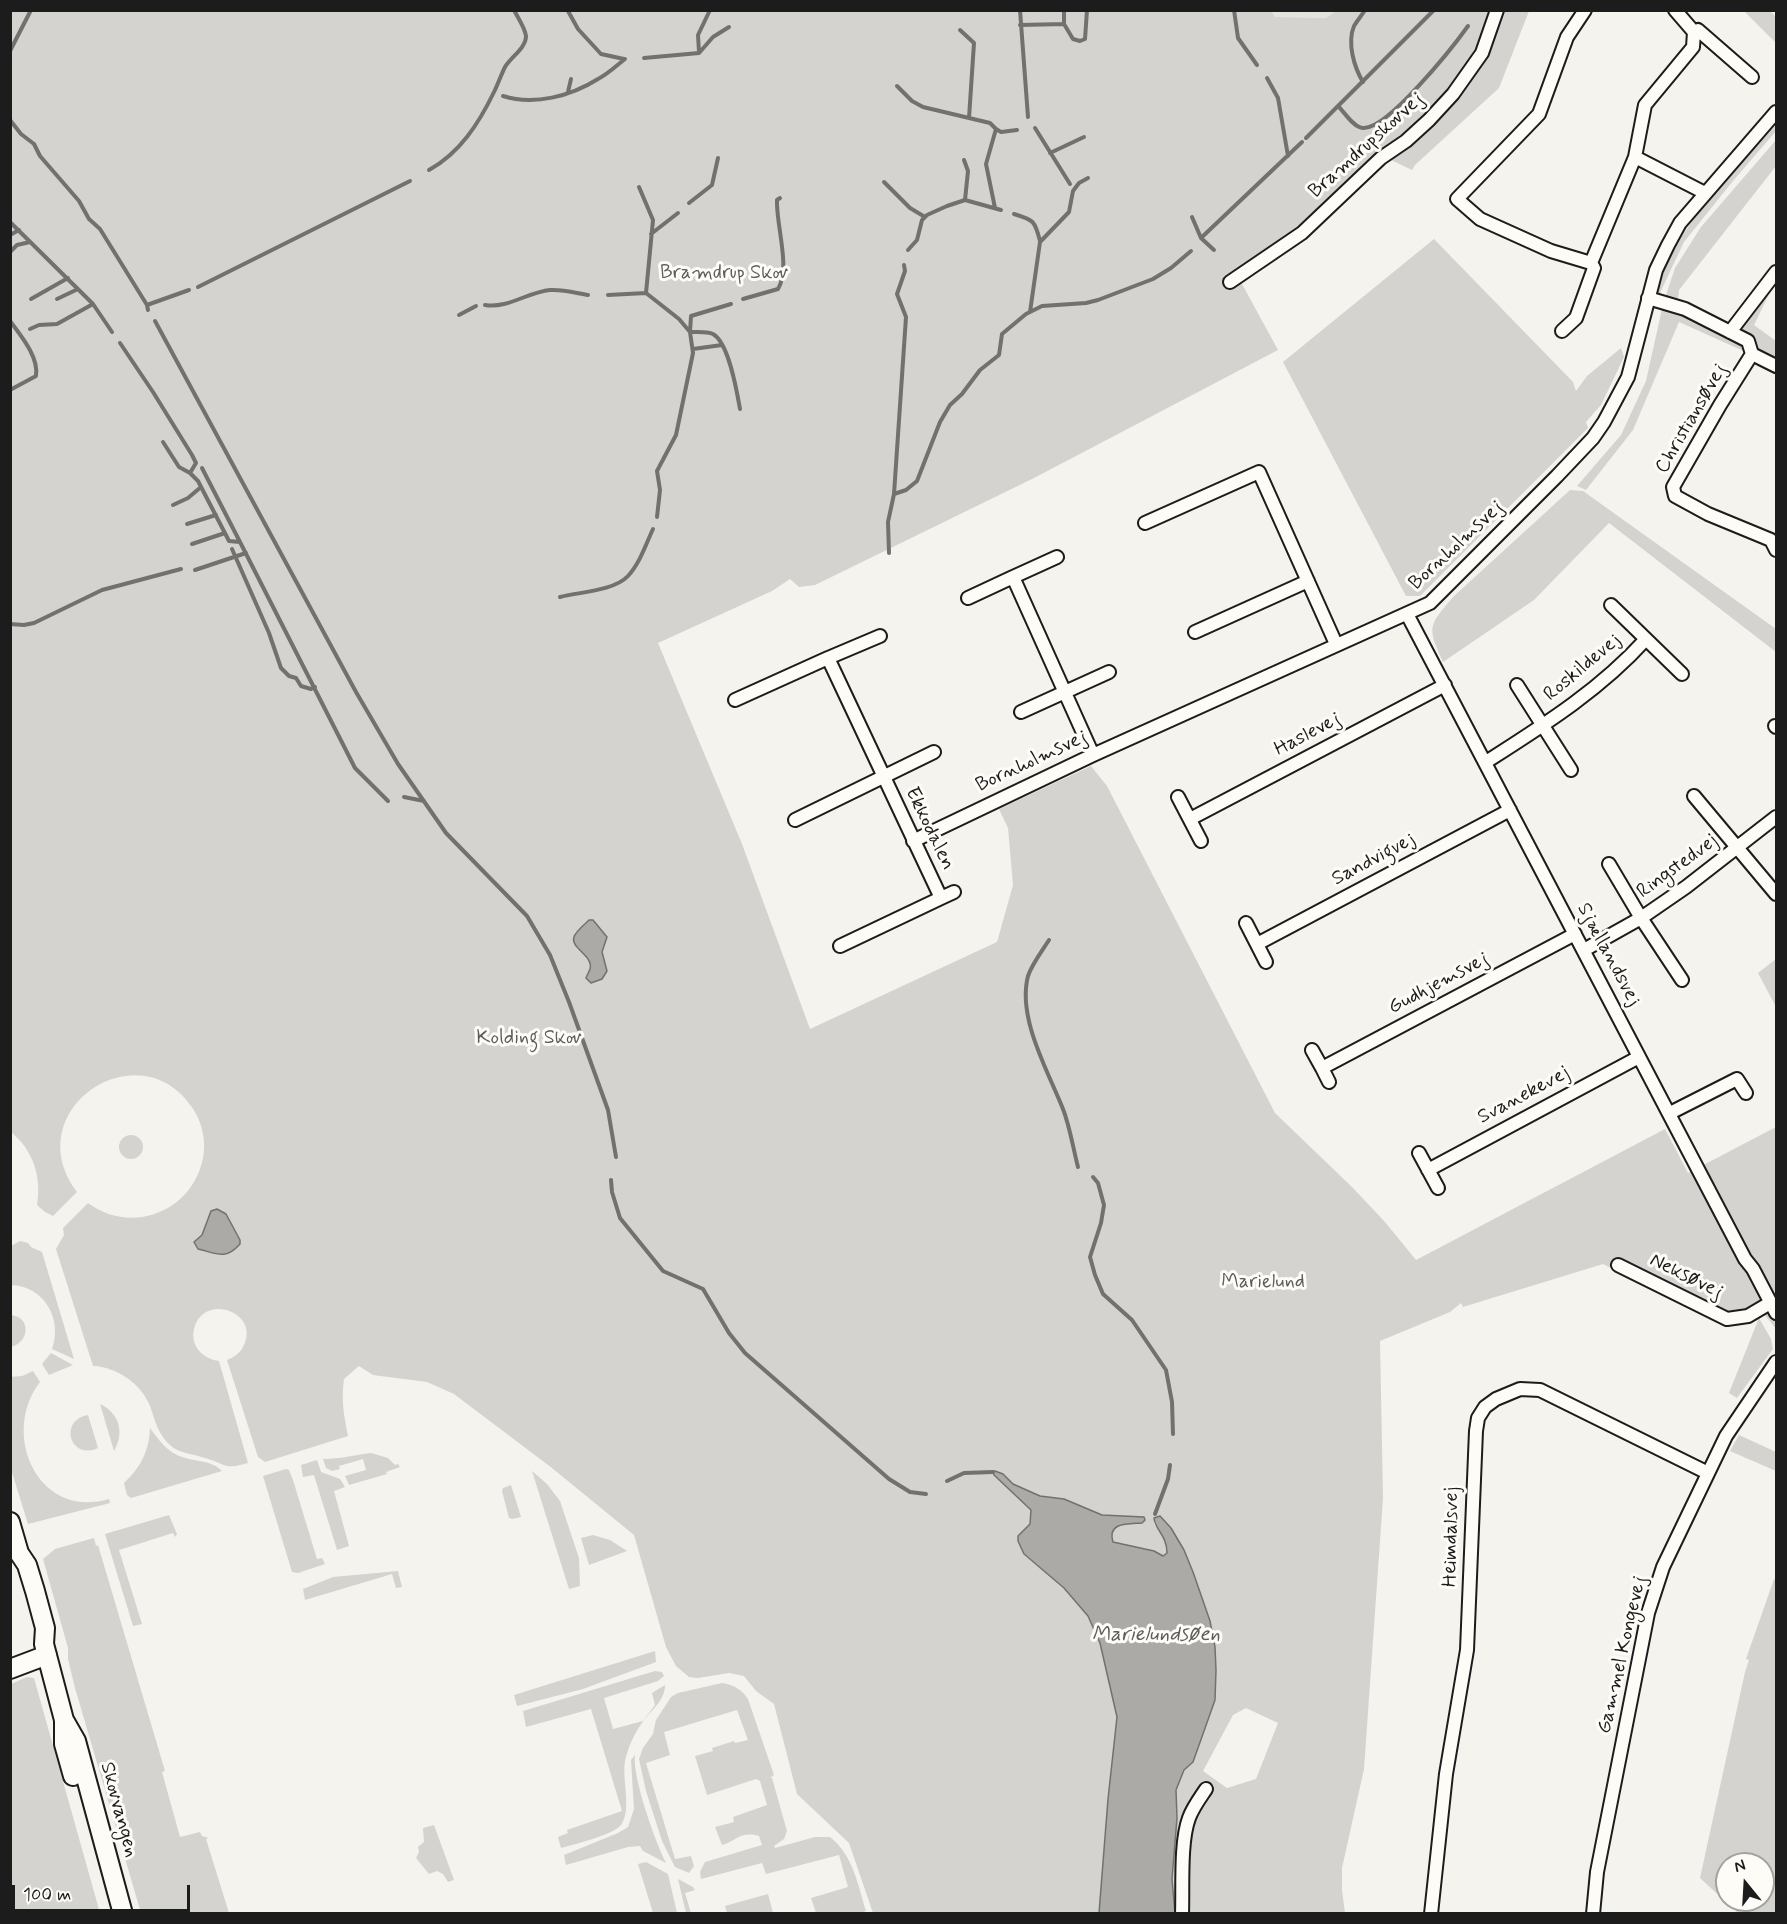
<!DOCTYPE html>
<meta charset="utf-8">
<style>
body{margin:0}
#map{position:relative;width:1787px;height:1924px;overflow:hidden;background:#f4f3ee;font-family:Mynerve,sans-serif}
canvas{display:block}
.frame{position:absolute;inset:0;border:12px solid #1c1c1c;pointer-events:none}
.north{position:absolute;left:1715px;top:1852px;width:60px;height:60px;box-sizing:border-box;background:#fdfcf7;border:2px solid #a3a29f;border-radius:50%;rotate:342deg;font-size:16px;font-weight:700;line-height:24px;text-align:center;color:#1c1c1c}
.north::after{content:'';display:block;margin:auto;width:21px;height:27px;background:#1c1c1c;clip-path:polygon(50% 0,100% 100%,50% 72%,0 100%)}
.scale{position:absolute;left:12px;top:1885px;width:178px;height:27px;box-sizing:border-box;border:3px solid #1c1c1c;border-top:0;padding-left:8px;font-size:18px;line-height:21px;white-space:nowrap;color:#1c1c1c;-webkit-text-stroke:4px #fdfcf7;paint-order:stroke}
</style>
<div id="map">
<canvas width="1787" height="1924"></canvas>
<div class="frame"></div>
<div class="north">N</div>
<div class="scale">100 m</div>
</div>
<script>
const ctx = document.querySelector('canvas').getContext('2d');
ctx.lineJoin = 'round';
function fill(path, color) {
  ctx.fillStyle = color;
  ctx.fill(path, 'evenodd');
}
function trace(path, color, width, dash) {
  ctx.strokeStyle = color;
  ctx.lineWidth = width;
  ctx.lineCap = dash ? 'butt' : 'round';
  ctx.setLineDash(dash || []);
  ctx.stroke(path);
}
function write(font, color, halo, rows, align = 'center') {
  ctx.font = font + ' Mynerve,sans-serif';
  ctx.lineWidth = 6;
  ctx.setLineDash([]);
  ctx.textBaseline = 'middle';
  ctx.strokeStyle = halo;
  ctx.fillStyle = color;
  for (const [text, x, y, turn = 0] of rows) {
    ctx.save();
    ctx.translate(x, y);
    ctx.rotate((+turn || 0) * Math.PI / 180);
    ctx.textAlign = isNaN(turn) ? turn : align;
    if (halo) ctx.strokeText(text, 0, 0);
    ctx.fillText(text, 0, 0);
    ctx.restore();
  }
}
const built = new Path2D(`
 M 1270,11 L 1338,11 L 1327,18 L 1275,17 Z`);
const green = new Path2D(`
 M 1270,10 L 1275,17 L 1326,18 L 1338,10 L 1492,11 L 1472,60 L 1424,115 L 1294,233 L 1236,273 L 1278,350 L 1034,478 L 815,585 L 799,587 L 790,579 L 772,591 L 658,643 L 742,844 L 810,1029 L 997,942 L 1013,885 L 1008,828 L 999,809 L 1091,766 L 1107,786 L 1275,1113 L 1352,1187 L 1385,1222 L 1416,1260 L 1665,1129 L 1688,1173 L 1776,1127 L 1776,1329 L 1765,1315 L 1759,1318 L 1771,1339 L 1773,1349 L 1737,1398 L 1729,1393 L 1759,1318 L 1738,1326 L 1726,1326 L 1603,1264 L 1463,1307 L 1461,1303 L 1450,1312 L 1380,1341 L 1383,1498 L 1364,1769 L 1342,1868 L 1342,1890 L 1345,1913 L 1175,1913 L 1172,1879 L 1177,1818 L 1176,1790 L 1184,1770 L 1193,1762 L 1215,1700 L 1215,1647 L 1210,1621 L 1184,1550 L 1171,1528 L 1154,1518 L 1154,1524 C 1163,1533 1167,1541 1167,1553 L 1163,1556 L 1154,1551 L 1113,1542 C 1107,1522 1127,1524 1141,1523 L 1144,1517 L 1102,1515 L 1064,1499 L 1040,1496 L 1013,1484 L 1003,1474 L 994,1475 L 1032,1510 L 1030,1524 L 1018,1536 L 1024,1555 L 1064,1588 L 1088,1616 L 1100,1643 L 1113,1697 L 1117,1717 L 1108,1799 L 1099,1913 L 873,1913 L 849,1843 L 797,1794 L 774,1704 L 756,1691 L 744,1676 L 729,1673 L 698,1678 L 689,1677 L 676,1666 L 666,1647 L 634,1535 L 552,1468 L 454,1394 L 427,1382 L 373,1375 L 359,1366 L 344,1379 C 341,1400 344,1416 348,1436 L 265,1462 L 258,1457 L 227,1360 C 235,1357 241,1352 244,1345 C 260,1312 203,1292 194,1329 C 190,1346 203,1359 219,1361 L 248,1463 C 223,1470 229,1465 205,1458 C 194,1454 181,1454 171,1446 C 158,1435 155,1420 150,1406 C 141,1383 116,1367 93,1366 L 56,1249 L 64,1235 L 63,1228 L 88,1203 C 128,1233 184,1215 200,1169 C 207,1151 205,1129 195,1112 C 143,1025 15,1109 77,1192 L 53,1216 L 45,1212 L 37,1205 C 42,1177 33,1150 11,1132 L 11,11 ZM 1246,1708 L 1278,1723 L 1256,1779 L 1227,1788 L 1203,1771 L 1233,1715 Z
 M 1503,11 L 1529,11 L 1499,88 L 1415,165 L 1412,170 L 1389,159 C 1416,136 1452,107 1472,78 C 1486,57 1494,34 1503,11 Z
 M 1744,11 L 1770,11 L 1776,17 L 1776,43 Z
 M 1776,125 L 1776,131 L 1733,181 L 1684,242 L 1659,295 L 1656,293 C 1675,226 1731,175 1776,125 Z
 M 1776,140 L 1776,166 L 1679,290 L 1678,300 L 1665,298 L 1675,268 L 1701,227 Z
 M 1434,239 L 1573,382 L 1576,391 L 1587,376 L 1621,348 L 1624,357 L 1601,405 L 1586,422 L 1588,428 L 1420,596 L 1406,596 L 1283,362 Z
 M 1768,296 L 1754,325 L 1776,341 L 1776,359 L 1756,348 L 1754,337 L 1742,329 L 1740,325 L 1763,297 Z
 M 1662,309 L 1687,315 L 1743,344 L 1748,353 L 1679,322 L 1633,430 L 1586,490 L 1577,486 L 1621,435 L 1646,381 Z
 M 1570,490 L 1583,491 L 1776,629 L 1776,652 L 1609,523 L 1534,600 L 1443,662 C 1427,626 1428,627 1453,597 Z
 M 1776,959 L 1776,1007 L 1758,973 Z
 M119 1147a12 12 0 1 1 24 0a12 12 0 1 1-24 0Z
 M 20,1241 L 28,1243 L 31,1247 L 42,1252 L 74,1359 L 52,1349 C 63,1319 44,1286 11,1285 L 11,1246 Z
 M 11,1315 C 31,1317 30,1342 11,1347 Z
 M 51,1353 L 73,1365 L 49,1375 L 42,1364 Z
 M 33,1371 L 40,1382 C 0,1434 38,1520 109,1499 L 110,1503 L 28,1524 L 11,1469 L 10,1377 L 22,1376 Z
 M 100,1404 C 119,1413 125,1432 114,1451 Z
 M 88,1415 L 98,1448 C 70,1461 58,1420 88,1415 Z
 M 150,1428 C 158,1439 168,1453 182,1457 C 196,1462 212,1460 222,1471 L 131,1498 L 127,1495 L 124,1483 C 141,1467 149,1451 150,1428 Z
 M 1739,1435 L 1776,1452 L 1776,1471 L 1730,1451 Z
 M 371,1453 L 388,1458 L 395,1465 L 398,1464 L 400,1467 L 386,1472 L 387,1474 L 349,1485 L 345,1476 L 366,1470 L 363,1459 L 339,1466 L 340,1469 L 332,1471 L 326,1468 L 323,1459 C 340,1459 355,1455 371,1453 Z
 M 317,1460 L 321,1472 L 340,1479 L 345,1487 L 334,1491 L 349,1546 L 337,1550 L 314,1475 L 303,1477 L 301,1465 Z
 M 286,1469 L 289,1470 L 293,1480 L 317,1559 L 322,1558 L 325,1564 L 298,1573 L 292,1572 L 263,1476 Z
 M 532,1471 L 547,1484 L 560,1501 L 579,1558 L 580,1586 L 569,1589 Z
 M 511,1485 L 521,1517 L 512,1519 L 509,1518 L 502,1491 L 503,1488 Z
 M 169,1515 L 177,1534 L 175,1537 L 173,1533 L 119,1550 L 142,1624 L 133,1626 L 105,1534 Z
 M 593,1535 L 610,1540 L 627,1551 L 589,1565 L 581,1538 Z
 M 94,1538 L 96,1546 L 98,1545 L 165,1771 L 162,1772 L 180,1837 L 200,1832 L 202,1836 L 209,1838 L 206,1839 L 229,1913 L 141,1913 L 75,1688 L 68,1659 L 68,1648 L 43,1559 L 55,1549 Z
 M 398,1571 L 402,1587 L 396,1588 L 392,1574 L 305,1600 L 303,1589 L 333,1577 Z
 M 1774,1579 L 1776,1580 L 1776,1913 L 1738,1913 L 1700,1878 L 1745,1672 L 1749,1660 L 1746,1659 ZM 1727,1864 L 1763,1864 L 1763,1900 L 1727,1900 Z
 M 655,1651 L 656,1662 L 583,1689 L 517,1706 L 514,1695 Z
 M 655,1671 L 662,1672 L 664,1676 L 658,1681 L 604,1698 L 613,1729 L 643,1721 L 655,1705 L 652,1693 L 665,1685 C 665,1701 650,1711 642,1723 C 635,1733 629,1745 626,1757 C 620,1776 633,1808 621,1825 C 613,1835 575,1844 561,1848 L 558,1837 L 568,1833 L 567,1830 L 622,1811 L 591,1709 L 526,1727 L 523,1711 Z
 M 27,1677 L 34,1678 L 100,1913 L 11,1913 L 11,1684 Z
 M 722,1683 C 734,1685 741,1689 748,1699 L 774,1775 L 770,1778 L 772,1778 L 787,1831 L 784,1839 L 774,1846 L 775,1848 L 815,1837 L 830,1837 C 853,1855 858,1885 866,1911 L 855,1914 L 816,1913 L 811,1898 L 848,1887 L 839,1855 L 766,1874 L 762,1863 L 701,1879 L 700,1872 L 705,1862 L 762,1845 L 759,1836 C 740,1831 738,1840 722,1845 L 715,1827 L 734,1822 L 733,1817 L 767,1805 L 760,1781 L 756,1779 L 707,1795 L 695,1756 L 713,1751 L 712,1748 L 734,1741 L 735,1743 L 748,1740 L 737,1710 L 664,1732 L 670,1755 L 646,1763 L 675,1859 L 691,1856 L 694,1866 L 689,1873 L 675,1867 L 662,1841 L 646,1791 L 639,1759 L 643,1748 L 653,1734 L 656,1720 L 671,1697 L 678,1693 Z
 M 635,1755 C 632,1777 655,1841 666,1863 L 643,1851 L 640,1846 L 628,1847 L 566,1865 L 564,1855 L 618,1833 L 628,1827 L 634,1809 L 631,1760 Z
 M 434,1825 L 454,1880 L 448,1882 L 443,1874 L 437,1871 L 429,1874 L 416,1858 L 419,1852 L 418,1847 L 424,1842 L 423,1828 Z
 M 646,1862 L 668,1874 L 677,1913 L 653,1913 L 638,1864 Z
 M 678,1879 L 693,1887 L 695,1890 L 685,1893 L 691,1913 L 686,1913 Z
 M 768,1894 L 773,1913 L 727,1913 L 725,1906 Z`);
const water = new Path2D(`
 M 589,920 L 593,920 L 607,937 L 602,952 L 607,971 L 602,979 L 591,983 L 586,978 C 587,975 589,972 590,969 C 594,956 570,948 574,937 C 575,932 585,924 589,920 Z
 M 217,1209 L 226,1214 L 240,1240 L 240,1244 C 225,1261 216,1253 198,1249 L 194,1242 L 202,1235 L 211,1211 Z
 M 995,1471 L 1003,1474 L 1013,1484 L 1040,1496 L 1064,1499 L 1102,1515 L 1144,1517 L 1145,1520 L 1142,1523 C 1128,1524 1107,1522 1113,1542 L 1154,1551 L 1163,1556 L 1167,1553 C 1167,1535 1155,1530 1154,1518 L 1160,1516 L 1171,1528 L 1184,1550 L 1193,1572 L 1210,1621 L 1215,1647 L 1216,1670 L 1215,1700 L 1193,1762 L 1184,1770 L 1176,1790 L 1177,1818 L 1172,1879 L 1175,1913 L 1099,1913 L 1108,1799 L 1117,1717 L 1100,1643 L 1088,1616 L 1064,1588 L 1024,1554 L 1018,1541 L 1018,1536 L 1030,1524 L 1031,1510 L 994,1475 L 993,1472 Z`);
const stream = new Path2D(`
 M 1020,10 L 1028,117
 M 1234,10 L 1238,38 L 1257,65
 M 568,11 L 578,29 L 601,54 L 624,59
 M 1064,24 L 1064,10
 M 1020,25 L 1064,24 L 1073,39 L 1080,41 L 1085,39 L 1087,10
 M 960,30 L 974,43 L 969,118
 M 10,51 L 31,10
 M 699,52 L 698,35 L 710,10
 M 644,58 L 699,53 L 713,37 L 729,27
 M 1267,78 L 1278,98 L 1288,156
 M 1363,82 C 1354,67 1347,43 1354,26 C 1357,21 1362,15 1365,10
 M 897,86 L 912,101 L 923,107 L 990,123 L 996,129 L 986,164 L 995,208
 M 568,92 L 571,79
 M 503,96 C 534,106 571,96 598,79 C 608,74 616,66 625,59
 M 1339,107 C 1345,113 1354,128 1363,128 C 1387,130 1453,47 1468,26
 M 10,120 L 21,134 L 34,144 L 40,156 L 79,201 L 89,219 L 100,229 L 147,305 L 148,310
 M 1035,128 L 1070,184
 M 996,129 L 1001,132 L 1017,130
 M 1306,138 L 1434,10
 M 1050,153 L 1084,137
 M 964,160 L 968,171 L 965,200
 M 429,170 C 460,153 479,123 494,92 C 498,84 501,75 505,67 C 511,57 526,48 526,36 C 525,28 518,18 514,10
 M 884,182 L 910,208 L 925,217
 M 639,187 L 653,220 L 646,293
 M 689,203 L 712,185 L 718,158
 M 1014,214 C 1034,220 1035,221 1040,241
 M 1192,217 L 1201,238 L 1214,250
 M 10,222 L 93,304 L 112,332
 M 651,234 L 678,213
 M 10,235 L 19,230
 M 1201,238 L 1302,142
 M 908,250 L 917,240 L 922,220 L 927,215 L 947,206 L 965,200 L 1001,210
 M 10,252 L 17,245 L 30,242
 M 198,287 L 410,181
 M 608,295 L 646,293 L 679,319 L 690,332 C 697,332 707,331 713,334 C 729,343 737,392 740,409
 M 31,299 L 68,278
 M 57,299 L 78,289
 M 743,299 L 778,289 C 791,267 776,226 777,200 L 780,198
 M 147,305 L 189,290
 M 485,305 C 507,309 528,292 550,290 C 562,289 576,293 588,295
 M 1030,312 L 1040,242 L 1069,212 L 1073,191 L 1079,183 L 1088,178
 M 459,315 L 476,306
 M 10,321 C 21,336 39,357 36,376 L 10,390
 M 155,321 L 356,692 L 398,764 L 446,833 L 527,916 L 550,955 L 569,1002 L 608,1110 L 616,1157
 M 30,329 L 39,325 L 57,324 L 93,304
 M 120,343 L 153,392 L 192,455 L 196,463 L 190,473 L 198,481 L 229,541 L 240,542 L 355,768 L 388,801
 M 693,349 L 722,345
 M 163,442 L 179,467 L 190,473
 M 202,468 L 240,542
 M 894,494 L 906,490 L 917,481 L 940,422 L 950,405 L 962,394 L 980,370 L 999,355 L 1002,334 L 1026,314 L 1042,306 L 1086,303 L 1098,300 L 1153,279 L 1171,268 L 1191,251
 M 173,505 L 188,498 L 201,487
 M 657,517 L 660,490 L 657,471 L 676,435 L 693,353 L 690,332 L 691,316 L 731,304
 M 187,524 L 216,515
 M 192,544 L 225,533
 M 232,549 L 269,633 L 281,668 L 289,676 L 296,678 L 301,686 L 311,689 L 315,687
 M 889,553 L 888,522 L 894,494 L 906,317 L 897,294 L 905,271 L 904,265
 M 195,570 L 246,553
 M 560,597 C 579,592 614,591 628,576 C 640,563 646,544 653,529
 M 10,624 L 24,625 L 34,623 L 102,590 L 181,569
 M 404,797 L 424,801
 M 1049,940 C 1042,951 1032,964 1028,976 C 1017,1018 1048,1071 1063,1109 C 1070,1127 1073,1148 1078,1167
 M 1093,1177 L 1098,1183 L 1104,1205 L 1101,1223 L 1090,1257 L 1095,1275 L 1103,1294 L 1132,1320 L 1166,1370 L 1172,1402 L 1173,1434
 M 611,1180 L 612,1192 L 620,1218 L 637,1239 L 663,1271 L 703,1289 L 729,1333 L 745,1353 L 889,1479 L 910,1492 L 926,1494
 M 947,1481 L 964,1473 L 993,1472
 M 1155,1514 L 1168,1479 L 1170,1465`);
const street = new Path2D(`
 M 1585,10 L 1567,37 L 1539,114 L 1457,199 L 1480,219 L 1551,251 L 1591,263 L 1635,157 L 1645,105 L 1693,47 L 1694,32 L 1675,10
 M 1694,32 L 1698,30 L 1752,77
 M 1635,157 L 1705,193
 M 1230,282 L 1302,233 L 1381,158 L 1406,141 L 1429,120 L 1453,94 L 1482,53 L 1497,10
 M 1648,298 L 1685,309 L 1748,341 L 1752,354
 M 1562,331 L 1576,318 L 1594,268 L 1591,263
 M 1730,332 L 1776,272
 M 1752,354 L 1720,405 L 1673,487 L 1675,496 L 1708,514 L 1771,540 L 1776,550
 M 1752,354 L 1776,366
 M 1145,523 L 1259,472 L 1336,644
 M 1013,577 L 1057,557
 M 968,598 L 1013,577 L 1093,755
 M 1611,605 L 1682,674
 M 1407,614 L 1745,1259 L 1753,1269 L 1776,1313
 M 1195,632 L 1308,581
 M 828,658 L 880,636
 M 1517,685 L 1571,770
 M 735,700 L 828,658 L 941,898 L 954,892
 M 1021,712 L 1109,672
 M 1775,726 L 1776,727
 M 1486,762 C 1544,725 1600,690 1646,639
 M 1694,796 L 1776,894
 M 1178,797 L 1201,841
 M 1190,819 L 1445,685
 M 795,820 L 934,752
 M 913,841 L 1093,755 L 1430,603 L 1557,476 L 1593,438 L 1604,422 L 1628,377 L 1656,270 L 1668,245 L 1680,223 L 1776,112
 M 1609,864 L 1641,918 L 1682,980
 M 1246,923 L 1266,962
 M 1257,944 L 1510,810
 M 840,946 L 941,898
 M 1584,950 L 1641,918 L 1686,887 L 1776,817
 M 1312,1050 L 1322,1068 L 1575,934
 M 1322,1068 L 1329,1082
 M 1670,1113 L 1737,1079 L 1746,1093
 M 1419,1153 L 1438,1188
 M 1428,1170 L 1639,1057
 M 1618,1265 L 1727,1319 L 1748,1316 L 1770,1303
 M 1182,1914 C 1183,1887 1180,1842 1189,1818 C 1193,1807 1200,1798 1206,1789
 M 1431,1914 L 1446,1774 L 1467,1650 L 1476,1431 L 1478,1418 L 1485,1407 L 1496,1399 L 1520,1389 L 1540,1390 L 1708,1473
 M 1593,1914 L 1597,1872 L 1648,1613 L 1663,1567 L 1726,1436 L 1776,1362`);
const secondary = new Path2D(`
 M 10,1522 L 19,1553 L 27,1565 L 35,1591 L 45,1628 L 44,1644 L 64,1720 L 76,1741 L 123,1914
 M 10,1669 L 47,1655
 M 64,1721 L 64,1744 L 73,1776`);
const streetNames = [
 ["Bramdrupskovvej",1367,146,-42],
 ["Christiansøvej",1692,419,-60],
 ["Bornholmsvej",1457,546,-43],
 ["Roskildevej",1583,668,-40],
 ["Haslevej",1308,735,-28],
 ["Bornholmsvej",1032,762,-25],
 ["Ekkodalen",929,829,64],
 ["Sandvigvej",1374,860,-28],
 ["Ringstedvej",1678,867,-36],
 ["Sjællandsvej",1608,955,62],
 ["Gudhjemsvej",1439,984,-28],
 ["Svanekevej",1524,1096,-28],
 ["Neksøvej",1686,1277,26],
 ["Heimdalsvej",1452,1537,-89],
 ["Gammel Kongevej",1623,1655,-77],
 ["Skovvangen",118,1810,75]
];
const parkNames = [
 ["Bramdrup Skov",724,274],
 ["Kolding Skov",529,1039],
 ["Marielund",1263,1283]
];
const waterNames = [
 ["Marielundsøen",1156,1636]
];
fill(built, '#e4e3de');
fill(green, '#d4d3cf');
fill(water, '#abaaa6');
trace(water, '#72716f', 1.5);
trace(stream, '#72716f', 4);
trace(street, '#1c1c1c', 16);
trace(secondary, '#1c1c1c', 22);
trace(street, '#fdfcf7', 12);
trace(secondary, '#fdfcf7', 18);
write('20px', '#1c1c1c', '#fdfcf7', streetNames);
write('20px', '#5c5c5b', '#fdfcf7', parkNames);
write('italic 21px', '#5c5c5a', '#fdfcf7', waterNames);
</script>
